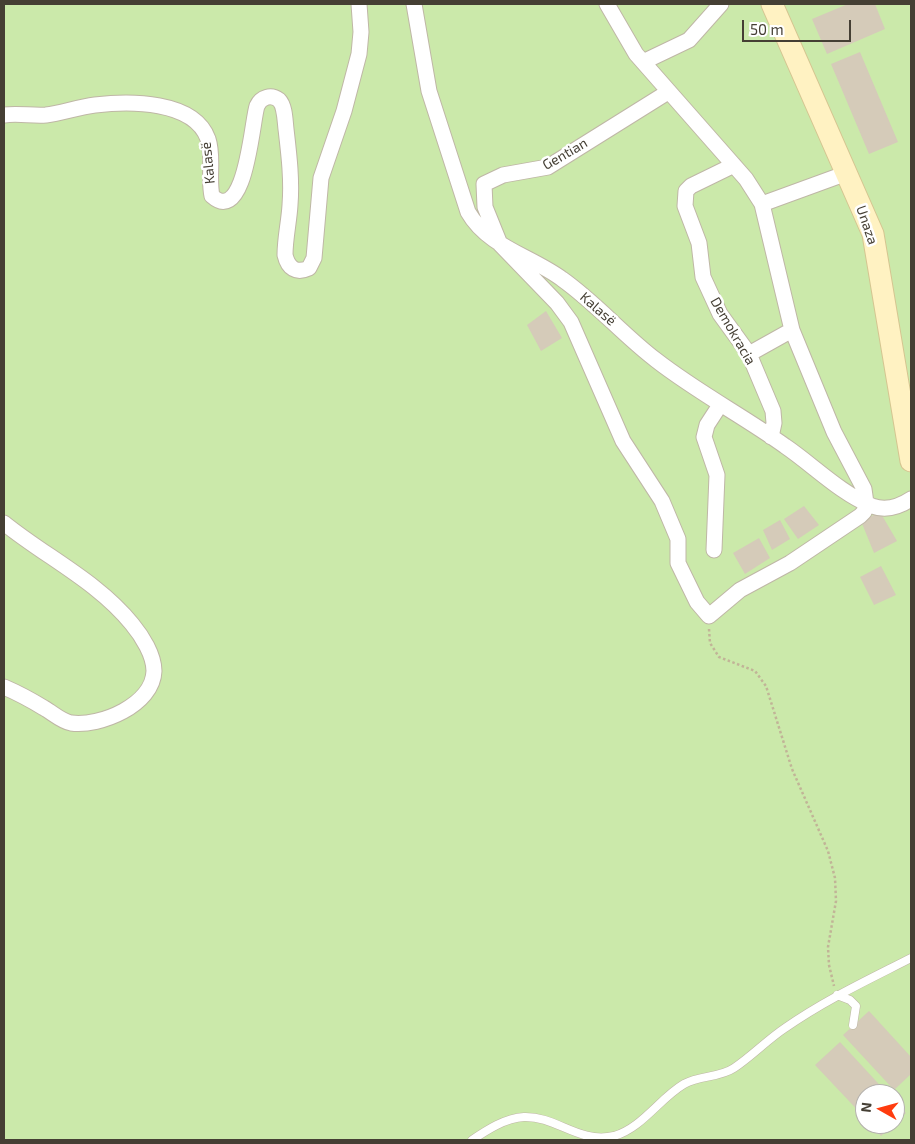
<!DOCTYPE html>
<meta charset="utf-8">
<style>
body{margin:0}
#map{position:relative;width:915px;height:1144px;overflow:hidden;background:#f3efe4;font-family:"Exo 2",sans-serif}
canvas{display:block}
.frame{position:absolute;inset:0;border:5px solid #453f34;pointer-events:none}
.north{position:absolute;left:855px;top:1084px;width:50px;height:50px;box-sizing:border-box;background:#fff;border:1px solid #b5b2ae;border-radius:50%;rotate:277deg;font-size:14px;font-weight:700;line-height:20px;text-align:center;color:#453f34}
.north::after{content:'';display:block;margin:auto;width:18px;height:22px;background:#ff3c0f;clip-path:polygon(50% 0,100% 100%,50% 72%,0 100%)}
.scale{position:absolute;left:742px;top:20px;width:109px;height:22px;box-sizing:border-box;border:2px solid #453f34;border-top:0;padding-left:6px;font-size:15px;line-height:18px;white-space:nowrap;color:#453f34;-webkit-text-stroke:4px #fff;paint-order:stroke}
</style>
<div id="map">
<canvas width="915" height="1144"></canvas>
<div class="frame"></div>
<div class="north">N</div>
<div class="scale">50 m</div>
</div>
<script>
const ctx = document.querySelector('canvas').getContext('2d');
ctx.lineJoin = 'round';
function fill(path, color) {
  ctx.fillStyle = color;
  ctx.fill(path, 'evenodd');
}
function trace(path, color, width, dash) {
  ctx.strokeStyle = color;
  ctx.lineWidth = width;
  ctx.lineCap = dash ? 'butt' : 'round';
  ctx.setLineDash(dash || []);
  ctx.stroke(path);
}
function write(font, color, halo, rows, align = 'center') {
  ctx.font = font + ' "Exo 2",sans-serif';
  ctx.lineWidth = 5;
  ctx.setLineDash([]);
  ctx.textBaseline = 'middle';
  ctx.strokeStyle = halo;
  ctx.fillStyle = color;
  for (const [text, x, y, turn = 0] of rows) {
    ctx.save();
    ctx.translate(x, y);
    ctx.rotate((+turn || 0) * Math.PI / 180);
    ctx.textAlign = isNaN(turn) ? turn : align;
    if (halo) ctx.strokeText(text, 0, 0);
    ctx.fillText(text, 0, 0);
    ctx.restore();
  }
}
const green = new Path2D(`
 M 4,4 L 911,4 L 911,1140 L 4,1140 ZM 865,1094 L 895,1094 L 895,1124 L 865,1124 Z`);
const building = new Path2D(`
 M 848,4 L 875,4 L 885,29 L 827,54 L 812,19 Z
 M 860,52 L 898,142 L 869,154 L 831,64 Z
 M 546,311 L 562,338 L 541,351 L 527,325 Z
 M 804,506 L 819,525 L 798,539 L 784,519 Z
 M 880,512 L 897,541 L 874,553 L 861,521 Z
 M 780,520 L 790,539 L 772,550 L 763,530 Z
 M 759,538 L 770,558 L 745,574 L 733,553 Z
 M 881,566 L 896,595 L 874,605 L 860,577 Z
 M 869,1011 L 911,1057 L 911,1074 L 894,1090 L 843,1035 Z
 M 840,1042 L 888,1094 L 865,1094 L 865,1118 L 815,1065 Z
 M 895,1101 L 906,1113 L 895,1123 Z
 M 870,1124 L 894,1124 L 881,1136 Z`);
const path = new Path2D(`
 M 709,629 L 710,643 L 719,657 L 755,671 L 766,686 L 792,769 L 828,851 L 835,878 L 836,901 L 828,947 L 829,965 L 834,986`);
const service = new Path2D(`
 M 837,995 L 850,1000 L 856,1006 L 853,1025
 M 472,1140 C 487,1130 505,1118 524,1117 C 557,1116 578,1144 614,1136 C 642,1128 660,1098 684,1084 C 700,1075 719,1078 734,1068 C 752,1056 767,1040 785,1028 C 825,1000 868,980 911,958`);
const minor = new Path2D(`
 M 414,4 L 429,91 L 468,212 C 488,247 531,256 562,279 C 596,303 623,335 656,360 C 697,392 743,416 785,446 C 813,465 840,493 872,506 C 886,511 899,507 911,499
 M 607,4 L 636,54 L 746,179 L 762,204 L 792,330 L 834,432 L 864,489 L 866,503 L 864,512 L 860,516 L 790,563 L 740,590 L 709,616 L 697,602 L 678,563 L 678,539 L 662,501 L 623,441 L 571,322 L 557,303 L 500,244 L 485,207 L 484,184 L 503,175 L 548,167 L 668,92
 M 643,62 L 689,40 L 721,4
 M 4,115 C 18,113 32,116 46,115 C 62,113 78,107 95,105 C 129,101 194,100 208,139 C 214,157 208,178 212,196 C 246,226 252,120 257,106 C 261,97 271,94 279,100 C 285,106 285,121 286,129 C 289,155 292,180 290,205 C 289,222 285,238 285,255 C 288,268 296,274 309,268 L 314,258 L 321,178 L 344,111 L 359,54 L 361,32 L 359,4
 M 734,165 L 691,186 L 686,191 L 685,206 L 699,243 L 703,277 L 720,314 L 749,354 L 773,411 L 774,423 L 771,437
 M 762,204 L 847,173
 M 749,354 L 792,330
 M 4,523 C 46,557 97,581 132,624 C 142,636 154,655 154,671 C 153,705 100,727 71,723 C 61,721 53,713 44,708 C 31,700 18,693 4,687
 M 714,550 L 717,475 L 704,437 L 707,425 L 720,405`);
const secondary = new Path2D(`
 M 772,4 L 873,234 L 911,461`);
const streetNames = [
 ["Gentian",565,154,-30],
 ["Kalasë",208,163,-96],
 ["Unaza",867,225,71],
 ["Kalasë",598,309,41],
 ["Demokracia",733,331,60]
];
fill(green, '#cbe9aa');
fill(building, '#d5cbb9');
trace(service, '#bfb7a6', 9);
trace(minor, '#bfb7a6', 17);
trace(secondary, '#d5c591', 23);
trace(path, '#c1b497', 2.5, [2.5, 2.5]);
trace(service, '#fff', 8);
trace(minor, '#fff', 15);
trace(secondary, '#fff2c2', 21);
write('14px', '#453f34', '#fff', streetNames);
</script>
